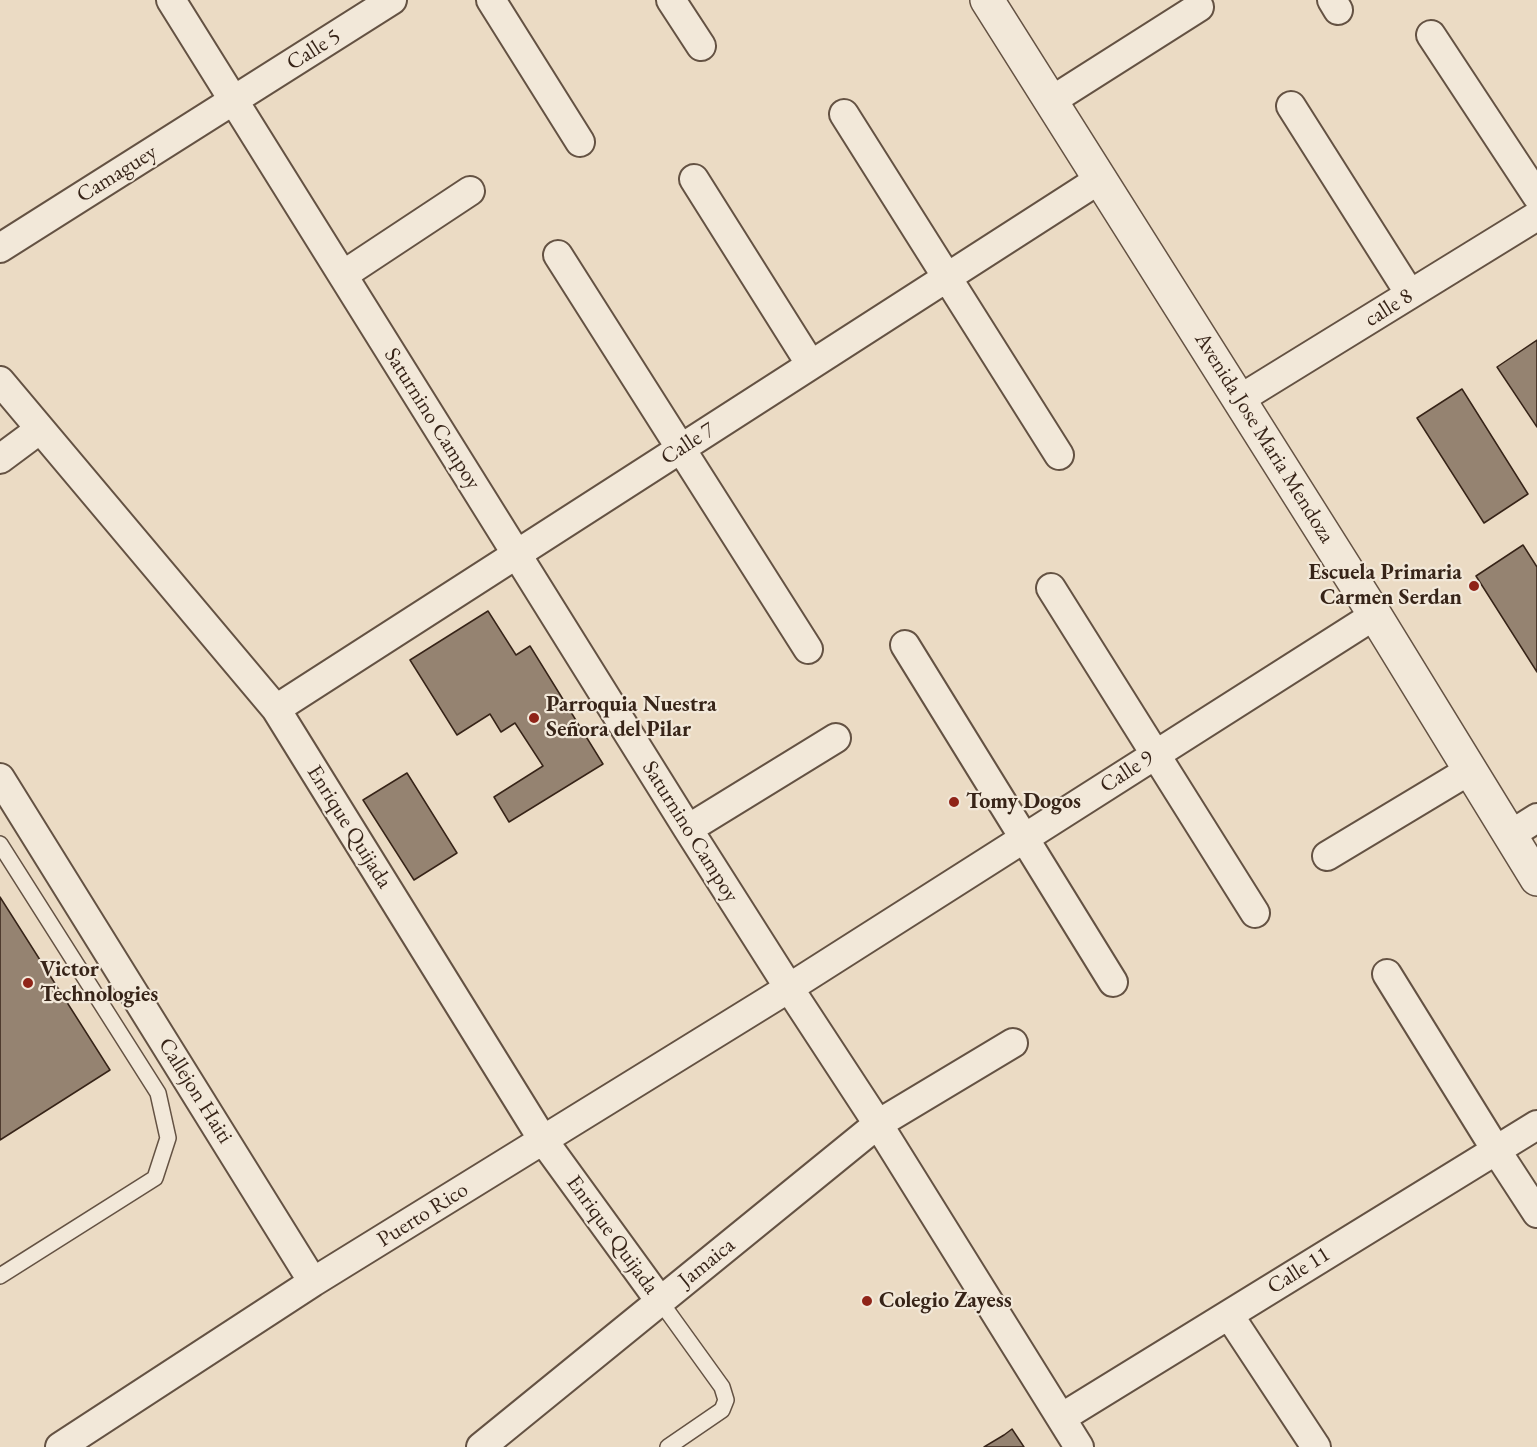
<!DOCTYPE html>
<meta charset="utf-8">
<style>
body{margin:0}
canvas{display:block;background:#ebdbc4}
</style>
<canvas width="1537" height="1447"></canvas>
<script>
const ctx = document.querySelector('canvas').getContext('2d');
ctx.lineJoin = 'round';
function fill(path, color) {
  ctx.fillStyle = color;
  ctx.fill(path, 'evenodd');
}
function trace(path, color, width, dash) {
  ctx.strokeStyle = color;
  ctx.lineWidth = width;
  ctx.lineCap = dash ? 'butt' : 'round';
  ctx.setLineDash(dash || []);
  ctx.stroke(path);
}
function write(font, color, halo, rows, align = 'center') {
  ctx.font = font + ' "EB Garamond",serif';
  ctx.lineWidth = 4.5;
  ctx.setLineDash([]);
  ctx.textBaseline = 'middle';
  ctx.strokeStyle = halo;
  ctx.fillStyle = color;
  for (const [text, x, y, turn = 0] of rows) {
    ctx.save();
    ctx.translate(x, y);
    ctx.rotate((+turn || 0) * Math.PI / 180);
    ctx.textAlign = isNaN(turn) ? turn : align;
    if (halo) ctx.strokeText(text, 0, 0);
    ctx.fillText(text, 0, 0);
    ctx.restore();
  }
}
const building = new Path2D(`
 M 1537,340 L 1537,427 L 1497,367 Z
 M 1462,389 L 1528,494 L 1484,523 L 1417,418 Z
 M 1523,545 L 1537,567 L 1537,672 L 1476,576 Z
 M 488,611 L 516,655 L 530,646 L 603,764 L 509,822 L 494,797 L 543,766 L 515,723 L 501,732 L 490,714 L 457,735 L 410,660 Z
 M 407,773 L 457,853 L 414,880 L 363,800 Z
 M 0,897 L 110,1070 L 0,1140 Z
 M 1012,1429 L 1024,1447 L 984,1447 L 1004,1435 Z`);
const service = new Path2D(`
 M 0,844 L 158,1093 L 168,1138 L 155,1178 L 0,1276
 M 660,1301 L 722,1387 L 726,1400 L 722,1410 L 668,1447`);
const minor = new Path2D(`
 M 171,0 L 688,829 L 789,988 L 878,1124 L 1079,1447
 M 491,0 L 580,142
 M 671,0 L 701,46
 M 1332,0 L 1338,10
 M 1431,35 L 1537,196
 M 1051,101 L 1199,7
 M 1291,106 L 1410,294
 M 844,114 L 1059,455
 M 694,179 L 811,365
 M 0,248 L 392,0
 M 558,255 L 808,649
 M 343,275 L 470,191
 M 0,381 L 276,709 L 543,1140 L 660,1301
 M 1240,399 L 1537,216
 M 0,459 L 39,430
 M 1051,588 L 1255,913
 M 905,645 L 1113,982
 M 276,709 L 1100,179
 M 0,778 L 313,1282
 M 688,829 L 836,738
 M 1510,835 L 1537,818
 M 1327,856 L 1470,770
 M 1387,974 L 1496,1150 L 1537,1213
 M 1229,1315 L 1316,1447
 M 1061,1418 L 1537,1125
 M 60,1447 L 313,1282 L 789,988 L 1375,615
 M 481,1447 L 878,1124 L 1013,1043`);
const tertiary = new Path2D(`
 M 987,0 L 1375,615 L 1537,879`);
const markers = [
 [1474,586,6,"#8f2418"],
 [534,718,6,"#8f2418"],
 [954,802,6,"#8f2418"],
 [28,983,6,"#8f2418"],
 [867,1301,6,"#8f2418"]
];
const streetNames = [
 ["Calle 5",314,50,-32],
 ["Camaguey",117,174,-32],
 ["calle 8",1389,308,-32],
 ["Saturnino Campoy",432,419,58],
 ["Avenida Jose Maria Mendoza",1264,438,58],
 ["Calle 7",688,444,-33],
 ["Calle 9",1127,772,-33],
 ["Enrique Quijada",349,827,58],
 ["Saturnino Campoy",690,832,58],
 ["Callejon Haiti",195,1091,58],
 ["Puerto Rico",423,1215,-32],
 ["Enrique Quijada",612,1235,54],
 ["Jamaica",707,1263,-39],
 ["Calle 11",1299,1271,-32]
];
const poiNames = [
 ["Escuela Primaria",1462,573,"right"],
 ["Carmen Serdan",1462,598,"right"],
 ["Parroquia Nuestra",546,705],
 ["Señora del Pilar",546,730],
 ["Tomy Dogos",966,802],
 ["Victor",40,970],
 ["Technologies",40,995],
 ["Colegio Zayess",879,1301]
];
fill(building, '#958371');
trace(building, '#372418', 1.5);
trace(service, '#645243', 18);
trace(minor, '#645243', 32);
trace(tertiary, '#645243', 36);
trace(service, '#f2e8d9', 15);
trace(minor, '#f2e8d9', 28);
trace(tertiary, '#f2e8d9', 33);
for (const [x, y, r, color] of markers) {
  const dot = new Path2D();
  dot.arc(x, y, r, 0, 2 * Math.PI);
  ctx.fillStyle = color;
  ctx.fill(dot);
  trace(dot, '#f2e8d9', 2);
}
write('22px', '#372418', '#f2e8d9', streetNames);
write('bold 22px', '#372418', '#f2e8d9', poiNames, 'left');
</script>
